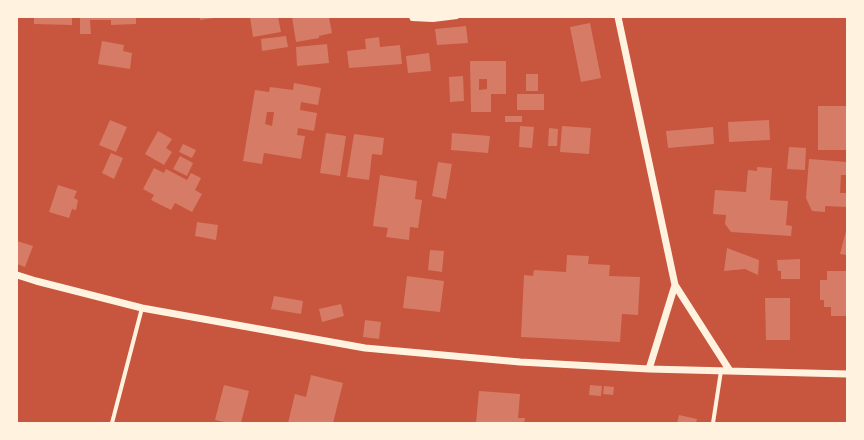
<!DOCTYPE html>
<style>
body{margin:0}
#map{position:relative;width:864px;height:440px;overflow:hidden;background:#c8553d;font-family:"Fira Sans",sans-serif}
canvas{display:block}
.frame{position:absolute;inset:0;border:18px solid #fff3e0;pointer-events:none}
</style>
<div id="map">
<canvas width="864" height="440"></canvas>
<div class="frame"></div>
</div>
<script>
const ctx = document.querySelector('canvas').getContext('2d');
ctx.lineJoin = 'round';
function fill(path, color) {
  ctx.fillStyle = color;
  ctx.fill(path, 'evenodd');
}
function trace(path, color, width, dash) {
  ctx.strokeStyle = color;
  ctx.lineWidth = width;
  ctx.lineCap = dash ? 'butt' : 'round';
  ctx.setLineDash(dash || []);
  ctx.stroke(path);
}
const building = new Path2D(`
 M 34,17 L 72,17 L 72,25 L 34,24 Z
 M 80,17 L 136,17 L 136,24 L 111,25 L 111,20 L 90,20 L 91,34 L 80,34 Z
 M 200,17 L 214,17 L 214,18 L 200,20 Z
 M 250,17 L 278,17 L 281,32 L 253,37 Z
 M 292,17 L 329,17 L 332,33 L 319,36 L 319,38 L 296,42 Z
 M 590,23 L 601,78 L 581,82 L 570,27 Z
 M 466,26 L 468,43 L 437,45 L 435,29 Z
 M 286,36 L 288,47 L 262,51 L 261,39 Z
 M 379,37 L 380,47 L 400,45 L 402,64 L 349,68 L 347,51 L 366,49 L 365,39 Z
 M 102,41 L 124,45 L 123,51 L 132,53 L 130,69 L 98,64 Z
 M 327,44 L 329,63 L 297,66 L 296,47 Z
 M 429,53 L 431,71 L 408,73 L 406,56 Z
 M 470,61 L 506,61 L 506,94 L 491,94 L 491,112 L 471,112 ZM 479,79 L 487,79 L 487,89 L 479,90 Z
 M 526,74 L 538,74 L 538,91 L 526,91 Z
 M 463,76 L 464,101 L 450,102 L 449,77 Z
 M 294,83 L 321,88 L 318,105 L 301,102 L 300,110 L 317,113 L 314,131 L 298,128 L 297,135 L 305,136 L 301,159 L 264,153 L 262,164 L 243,161 L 255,90 L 269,92 L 270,87 L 293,90 ZM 267,112 L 274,112 L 272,126 L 265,124 Z
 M 517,94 L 544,94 L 544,110 L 517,110 Z
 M 818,106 L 847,106 L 847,150 L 818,150 Z
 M 505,116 L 522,116 L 522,122 L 505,122 Z
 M 110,120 L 127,127 L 116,152 L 99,145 Z
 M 769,120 L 770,140 L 729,142 L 728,122 Z
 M 520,126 L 534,127 L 532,148 L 519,147 Z
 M 562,126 L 591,128 L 589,154 L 560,152 Z
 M 713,127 L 714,144 L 668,148 L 666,131 Z
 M 549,128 L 558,129 L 557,146 L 548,146 Z
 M 158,131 L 172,139 L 166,148 L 172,152 L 164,165 L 145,154 Z
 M 326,133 L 346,136 L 340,176 L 320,173 Z
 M 452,133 L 490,136 L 488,153 L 451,150 Z
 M 354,134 L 384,138 L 382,155 L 372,154 L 369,180 L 347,177 Z
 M 183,144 L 196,150 L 192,158 L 179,152 Z
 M 789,147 L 806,148 L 805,170 L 787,169 Z
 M 111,153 L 123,158 L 114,179 L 102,173 Z
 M 180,156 L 193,163 L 187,176 L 173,169 Z
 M 809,159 L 847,162 L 846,175 L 841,175 L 840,193 L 847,193 L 846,207 L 825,206 L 825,212 L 812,211 L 806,198 Z
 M 438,162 L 452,164 L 446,199 L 432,196 Z
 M 757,167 L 772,168 L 770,200 L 788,201 L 786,225 L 792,226 L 791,236 L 731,232 L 725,224 L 726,215 L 713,214 L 715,190 L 746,192 L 748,170 L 757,171 Z
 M 154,168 L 164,173 L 166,169 L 187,180 L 191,173 L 201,178 L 195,190 L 202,194 L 192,212 L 175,203 L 171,210 L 151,200 L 154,195 L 143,189 Z
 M 380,175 L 417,181 L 415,199 L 422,200 L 418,228 L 410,227 L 409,240 L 386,237 L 388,228 L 373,226 Z
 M 58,185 L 77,191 L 74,198 L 78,200 L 76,210 L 72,209 L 69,218 L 49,212 Z
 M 197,222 L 218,225 L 216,240 L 195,236 Z
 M 846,231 L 847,231 L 847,255 L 840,254 Z
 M 17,241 L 33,246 L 25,267 L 17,264 Z
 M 727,248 L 759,260 L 758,275 L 745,269 L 724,271 Z
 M 430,250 L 444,251 L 442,272 L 428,270 Z
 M 567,255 L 589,256 L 588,264 L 610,265 L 609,276 L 640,277 L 638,315 L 622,314 L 620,342 L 521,337 L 524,275 L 533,276 L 534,270 L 566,272 Z
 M 800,259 L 800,279 L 781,279 L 781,271 L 778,271 L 777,260 Z
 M 827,271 L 847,271 L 847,316 L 831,316 L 831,307 L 824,307 L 824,300 L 820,300 L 820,280 L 827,280 Z
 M 407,276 L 444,281 L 440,312 L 403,308 Z
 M 274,296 L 303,301 L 301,314 L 271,309 Z
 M 765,298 L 790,298 L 790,340 L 766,340 Z
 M 341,304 L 344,316 L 322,322 L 319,309 Z
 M 365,320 L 381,322 L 379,339 L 363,337 Z
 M 311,375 L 343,383 L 333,423 L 288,423 L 295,394 L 306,397 Z
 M 224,385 L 249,391 L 241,423 L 228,423 L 215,420 Z
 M 590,385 L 602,386 L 601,396 L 589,395 Z
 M 604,386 L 614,387 L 613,395 L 603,394 Z
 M 479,391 L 520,394 L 518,418 L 525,418 L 524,423 L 476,423 Z
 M 679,415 L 697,419 L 696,423 L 677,423 Z`);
const minor = new Path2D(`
 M 411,17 L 412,19 L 433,20 L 457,17
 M 112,423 L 142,308
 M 713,423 L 721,371`);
const tertiary = new Path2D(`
 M 618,17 L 675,285 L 730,371
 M 17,275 L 36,281 L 142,308 L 365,348 L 520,362 L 649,369 L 847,374
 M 649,369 L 675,285`);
fill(building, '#d67c66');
trace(minor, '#fff3e0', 4);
trace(tertiary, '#fff3e0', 7);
</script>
